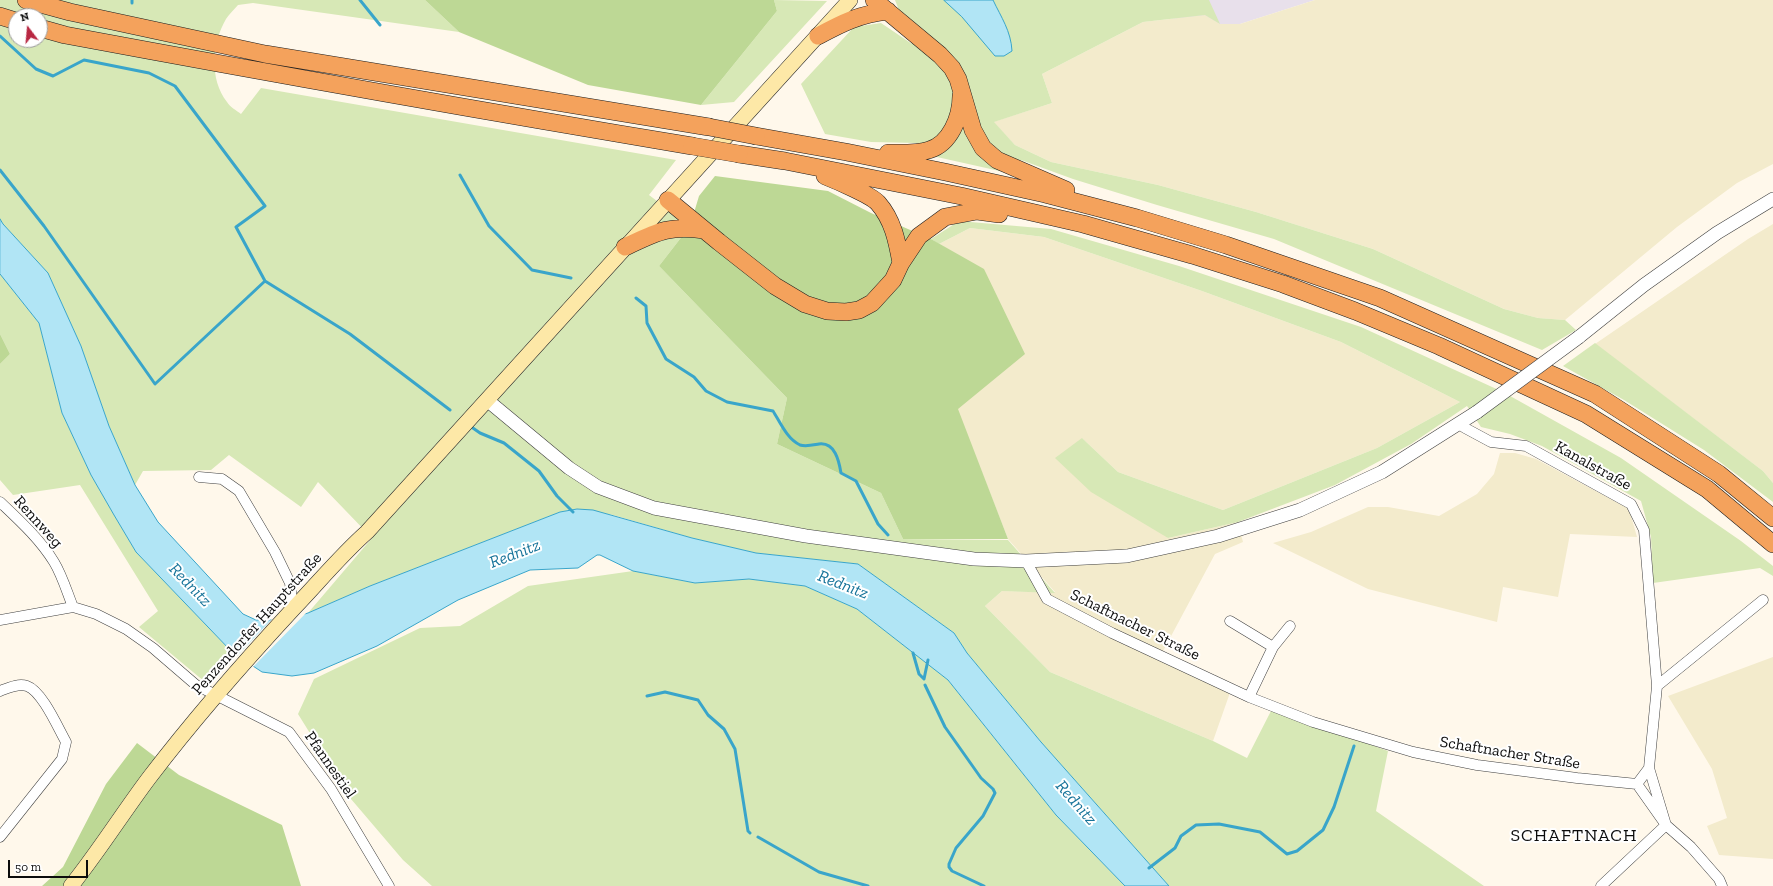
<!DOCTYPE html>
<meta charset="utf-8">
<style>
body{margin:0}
#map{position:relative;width:1773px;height:886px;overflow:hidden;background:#fff8eb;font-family:"Zilla Slab",serif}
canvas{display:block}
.north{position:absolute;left:8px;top:8px;width:40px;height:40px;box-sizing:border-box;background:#fff;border:1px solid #9e9e9e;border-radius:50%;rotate:344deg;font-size:11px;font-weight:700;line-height:16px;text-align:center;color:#0c0c0c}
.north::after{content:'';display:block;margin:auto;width:14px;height:18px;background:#b82742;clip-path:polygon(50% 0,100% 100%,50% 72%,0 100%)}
.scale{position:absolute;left:8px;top:860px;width:80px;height:18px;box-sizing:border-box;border:2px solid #0c0c0c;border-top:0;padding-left:5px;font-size:12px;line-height:14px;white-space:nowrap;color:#0c0c0c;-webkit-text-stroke:3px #fff;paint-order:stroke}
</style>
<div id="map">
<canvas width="1773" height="886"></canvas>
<div class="north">N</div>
<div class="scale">50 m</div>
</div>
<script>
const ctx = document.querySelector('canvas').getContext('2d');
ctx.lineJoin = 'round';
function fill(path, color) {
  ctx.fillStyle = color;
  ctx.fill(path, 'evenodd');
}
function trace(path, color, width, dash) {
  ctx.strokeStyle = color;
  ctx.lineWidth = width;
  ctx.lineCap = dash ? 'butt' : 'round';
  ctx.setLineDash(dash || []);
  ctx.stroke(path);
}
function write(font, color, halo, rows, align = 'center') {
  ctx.font = font + ' "Zilla Slab",serif';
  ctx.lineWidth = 4;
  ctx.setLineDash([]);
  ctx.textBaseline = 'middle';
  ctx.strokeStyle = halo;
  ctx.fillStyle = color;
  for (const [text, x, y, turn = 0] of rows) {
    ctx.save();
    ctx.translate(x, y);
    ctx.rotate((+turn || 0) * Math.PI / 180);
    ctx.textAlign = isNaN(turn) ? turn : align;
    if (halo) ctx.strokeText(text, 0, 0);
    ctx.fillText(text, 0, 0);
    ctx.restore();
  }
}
const industrial = new Path2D(`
 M 1016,0 L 1315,0 L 1240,24 L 1220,24 Z`);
const farmland = new Path2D(`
 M 1315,0 L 1773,0 L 1773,164 L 1737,183 L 1677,227 L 1565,320 L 1538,318 L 1504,309 L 1373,249 L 1256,212 L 1158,185 L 1051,162 L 1015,145 L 993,122 L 1052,103 L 1042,74 L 1143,22 L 1205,15 L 1220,24 L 1240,24 Z
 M 1773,224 L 1773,483 L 1763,471 L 1595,344 L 1748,239 Z
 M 970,228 L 1044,237 L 1202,291 L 1341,342 L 1460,402 L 1377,448 L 1223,510 L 1118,472 L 1082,438 L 1168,538 L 1238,522 L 1243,542 L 1215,554 L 1162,653 L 1232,687 L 1213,741 L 1050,672 L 985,606 L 1002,591 L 1055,592 L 1008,539 L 957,409 L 984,270 L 939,244 Z
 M 1500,453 L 1515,453 L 1536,459 L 1629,509 L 1637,537 L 1570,534 L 1558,597 L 1503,587 L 1497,622 L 1368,589 L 1273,543 L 1311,532 L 1368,507 L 1388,507 L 1439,516 L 1477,494 L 1494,474 Z
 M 1773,657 L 1773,859 L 1719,855 L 1707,826 L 1727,818 L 1712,769 L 1668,696 Z`);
const green = new Path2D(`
 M 0,0 L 425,0 L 459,32 L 253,3 L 238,5 C 234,10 229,14 226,19 C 212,43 209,79 227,102 C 230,107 236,110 241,114 L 261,88 L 676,160 L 649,195 L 690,226 L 659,266 L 787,398 L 777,444 L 881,493 L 903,539 L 1008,540 L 1055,593 L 1002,591 L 985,606 L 1050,672 L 1213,741 L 1247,758 L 1272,709 L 1388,751 L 1376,811 L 1484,886 L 1169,886 L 1041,742 L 967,653 L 954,633 L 858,564 L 756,553 L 692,538 L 613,515 L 577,509 L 560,512 L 370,586 L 308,613 L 372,538 L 318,482 L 301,507 L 229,455 L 211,470 L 143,471 L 135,485 L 109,426 L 81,346 L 48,273 L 3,224 L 0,219 ZM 16,16 L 40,16 L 40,40 L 16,40 Z
 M 774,0 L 827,1 L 734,102 L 701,105 L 777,11 Z
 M 895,0 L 1209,0 L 1220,24 L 1205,15 L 1143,22 L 1042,74 L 1052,103 L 994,122 L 1015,145 L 1051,162 L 1158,185 L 1256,212 L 1373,249 L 1504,309 L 1538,318 L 1565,320 L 1576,330 L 1542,350 L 1274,239 L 1157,205 L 1073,179 L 1021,160 L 1004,172 L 928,155 L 918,143 L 871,142 L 825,134 L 801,84 L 854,27 L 881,23 L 912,44 Z
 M 959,221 L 1051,229 L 1179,266 L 1361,327 L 1503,392 L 1621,458 L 1741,541 L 1773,566 L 1773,576 L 1760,568 L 1653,583 L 1651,537 L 1641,501 L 1542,446 L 1510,434 L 1481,427 L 1467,406 L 1411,444 L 1335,485 L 1238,522 L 1168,538 L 1091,492 L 1055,458 L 1082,438 L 1118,472 L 1223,510 L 1377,448 L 1460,402 L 1341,342 L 1202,291 L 1044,237 L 970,228 L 939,244 L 931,239 Z
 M 0,274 L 39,323 L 62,413 L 91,475 L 136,552 L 232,652 L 205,682 L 139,627 L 158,611 L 80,485 L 13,495 L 0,480 L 0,364 L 10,354 L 0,334 Z
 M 1595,343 L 1763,471 L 1773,483 L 1773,502 L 1704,450 L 1624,400 L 1563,366 Z
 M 633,571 L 695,583 L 749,579 L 805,586 L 857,609 L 948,680 L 1056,815 L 1125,886 L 432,886 L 403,860 L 351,799 L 298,714 L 314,679 L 420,628 L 460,626 L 528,586 Z`);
const forest = new Path2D(`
 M 425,0 L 774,0 L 777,11 L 701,105 L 588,85 L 459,32 Z
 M 715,176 L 828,191 L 871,213 L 931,239 L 984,269 L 1025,354 L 958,409 L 1008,539 L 903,539 L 881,493 L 777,444 L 787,398 L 659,266 L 690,226 L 699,196 Z
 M 0,334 L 10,354 L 0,364 Z
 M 137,743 L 179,775 L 282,825 L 301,886 L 42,886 L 63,867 L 106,784 Z`);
const water = new Path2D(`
 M 944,0 L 993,0 C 1001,17 1011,31 1012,51 L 1004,56 L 995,56 L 962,17 Z
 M 0,219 L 3,224 L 48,273 L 81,346 L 109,426 L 135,485 L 158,522 L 243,614 L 256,620 L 283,620 L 308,613 L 370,586 L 560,512 L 577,509 L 593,510 L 692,538 L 756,553 L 858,564 L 954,633 L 967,653 L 1041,742 L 1169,886 L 1125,886 L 1056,815 L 948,680 L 857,609 L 805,586 L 749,579 L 695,583 L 633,571 L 600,555 L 597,555 L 578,568 L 530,570 L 458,600 L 377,646 L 314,673 L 292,676 L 262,672 L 232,652 L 136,552 L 114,515 L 91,475 L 62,413 L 39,323 L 0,274 Z`);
const pier = new Path2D(`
 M 308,611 L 252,668 L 236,657 L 273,618 L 283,618 Z`);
const stream = new Path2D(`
 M 360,0 L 380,25
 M 132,3 L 132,0
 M 0,36 L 36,69 L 53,76 L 84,60 L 149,73 L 175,86 L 265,206 L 236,227 L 265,281 L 350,334 L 450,410
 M 0,170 L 44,226 L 155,384 L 265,281
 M 460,175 L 489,226 L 532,270 L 571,278
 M 636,298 L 646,306 L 647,323 L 666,359 L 694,377 L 706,391 L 727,402 L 773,411 C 780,422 787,439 800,445 C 806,447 813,445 819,444 C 835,442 839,461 841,473 L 856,481 L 878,524 L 888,535
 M 470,426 L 480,433 L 504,443 L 539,471 L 557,496 L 573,512
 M 913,653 L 919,674 L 924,679 L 928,660
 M 925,685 L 945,727 L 981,778 L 993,789 L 995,793 L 983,816 L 956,848 L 949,864 L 949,867 L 952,871 L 984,886
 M 647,696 L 665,692 L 698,700 L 708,715 L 724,729 L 735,749 L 748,831 L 750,833
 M 758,837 L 819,872 L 868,886
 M 1149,868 L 1175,848 L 1181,836 L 1196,825 L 1219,824 L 1260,832 L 1287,854 L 1297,851 L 1323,830 L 1334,807 L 1354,746`);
const minor = new Path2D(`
 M 1459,424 L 1465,428 L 1491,442 L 1526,446 L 1631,504 L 1644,530 L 1657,686 L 1649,768 L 1637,784
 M 199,477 L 222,479 L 239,491 L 275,552 L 290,583 L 293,610
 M 0,502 C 19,520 40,539 54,562 C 62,575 67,592 73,607
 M 1026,561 L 1047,599 L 1112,633 L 1249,697 L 1313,722 L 1413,752 L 1477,765 L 1577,778 L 1637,784 L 1666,825 L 1601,886
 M 0,620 L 73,607 L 96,614 L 126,629 L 153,648 L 196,685 L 289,732 L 331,789 L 389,886
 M 1230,621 L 1273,647 L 1249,697
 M 1273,647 L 1290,626
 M 1657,686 L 1763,600
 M 0,691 C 8,688 18,683 27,686 C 42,691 58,728 66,742 L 62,759 L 0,837
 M 1649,768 L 1666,825 L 1691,847 L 1719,879 L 1722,886`);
const tertiary = new Path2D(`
 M 1579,337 L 1644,285 L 1717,233 L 1773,199
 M 487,400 L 569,468 L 598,487 L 654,508 L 806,536 L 974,559 L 1026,561 L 1127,556 L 1218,536 L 1300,510 L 1382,472 L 1477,412`);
const secondary = new Path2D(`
 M 71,886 C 99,851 122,814 149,778 C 194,719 243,663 294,608 C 318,583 341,555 367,532 L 850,0`);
const trunk = new Path2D(`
 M 26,0 L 70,12 L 265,54 L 709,127
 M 874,0 L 940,55 L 952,68 L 958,79 L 973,130 L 983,148 L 997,160 L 1066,190
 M 0,16 L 16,21
 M 40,28 L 65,35 C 274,74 482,111 692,146
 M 818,36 C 842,23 860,14 888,11
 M 756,136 L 846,152 L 945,172 L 1045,194 L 1137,218 L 1226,245 L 1380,298 L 1595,394 L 1719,474 L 1773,518
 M 888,153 C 902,153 916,154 929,150 C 950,144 961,117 961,96
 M 739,154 L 785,161 L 961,196 L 1083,224 L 1192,255 L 1283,284 L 1355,311 L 1439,346 L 1586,414 L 1707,489 L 1773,544
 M 825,176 C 835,180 871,195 878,203 C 893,220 897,241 901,263
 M 668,200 L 719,242 L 775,286 L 805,304 L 827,311 L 846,312 L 859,310 L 872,303 L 893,280 L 901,263 L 919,236 L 945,217 L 977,211 L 999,214
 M 625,247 C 657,232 668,225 704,230`);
const tertiaryBridge = new Path2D(`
 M 1477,412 L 1579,337`);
const trunkBridge = new Path2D(`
 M 709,127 L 756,136
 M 692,146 L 739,154`);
const streetNames = [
 ["Kanalstraße",1593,466,29],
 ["Rennweg",38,522,48],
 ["Penzendorfer Hauptstraße",257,624,-48],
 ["Schaftnacher Straße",1135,625,26],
 ["Schaftnacher Straße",1510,753,9],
 ["Pfannestiel",330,765,55]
];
const waterNames = [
 ["Rednitz",515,554,-21],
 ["Rednitz",190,585,46],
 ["Rednitz",843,585,21],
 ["Rednitz",1076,803,49]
];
const quarterNames = [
 ["SCHAFTNACH",1574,836]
];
fill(industrial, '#e8e0eb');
fill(farmland, '#f3ebcc');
fill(green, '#d7e8b6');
fill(forest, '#bdd895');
fill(water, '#b1e5f5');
trace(water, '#39a5ca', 1);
fill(pier, '#fff8eb');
trace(stream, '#39a5ca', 3);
trace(minor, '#3f3f3f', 11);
trace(tertiary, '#3f3f3f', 14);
trace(secondary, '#2e2e2e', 16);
trace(trunk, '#1d1d1d', 18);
trace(minor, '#fff', 10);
trace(tertiary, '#fff', 13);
trace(secondary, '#fde8a7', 15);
trace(trunk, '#f4a25c', 17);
trace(tertiaryBridge, '#3f3f3f', 14, []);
trace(trunkBridge, '#1d1d1d', 18, []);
trace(tertiaryBridge, '#fff', 13);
trace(trunkBridge, '#f4a25c', 17);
write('16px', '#0c0c0c', '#fff', streetNames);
write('italic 17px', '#18749a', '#fff', waterNames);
ctx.letterSpacing = '1px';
write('18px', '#0c0c0c', '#fff', quarterNames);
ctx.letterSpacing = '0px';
</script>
